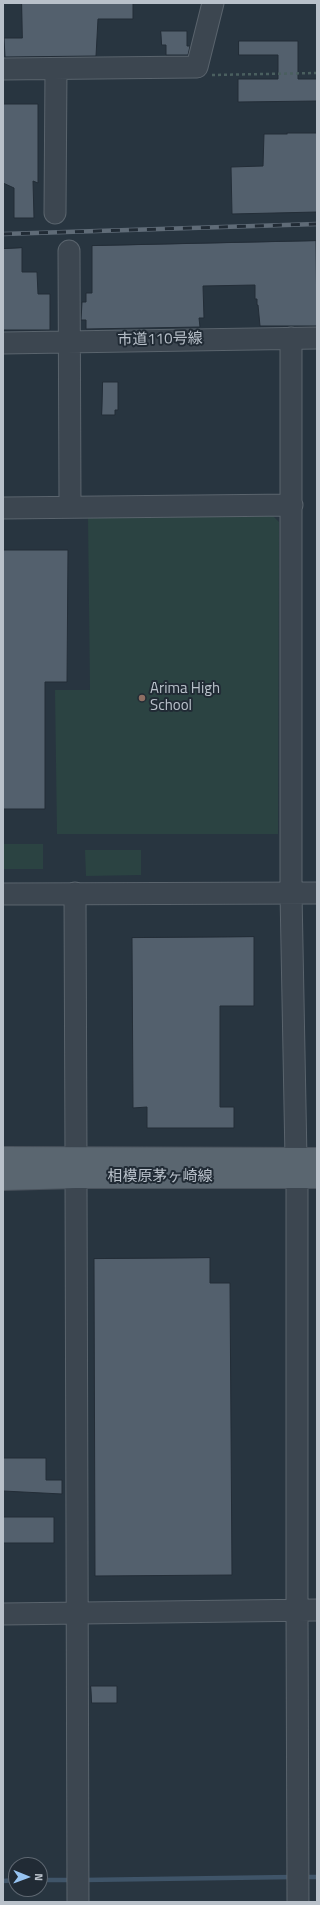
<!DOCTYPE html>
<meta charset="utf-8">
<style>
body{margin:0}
#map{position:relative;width:320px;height:1905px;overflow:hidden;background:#283540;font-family:"Titillium Web",sans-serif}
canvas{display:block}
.frame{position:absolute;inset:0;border:4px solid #b9c1ca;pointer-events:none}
.north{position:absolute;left:8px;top:1857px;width:40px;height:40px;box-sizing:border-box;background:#212b35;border:1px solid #5e6771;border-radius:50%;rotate:91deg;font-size:11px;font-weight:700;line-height:16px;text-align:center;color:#b9c1ca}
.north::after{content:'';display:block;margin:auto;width:14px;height:18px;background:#97c3f1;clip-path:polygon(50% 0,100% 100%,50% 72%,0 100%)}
</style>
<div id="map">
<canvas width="320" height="1905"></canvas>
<div class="frame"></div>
<div class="north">N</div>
</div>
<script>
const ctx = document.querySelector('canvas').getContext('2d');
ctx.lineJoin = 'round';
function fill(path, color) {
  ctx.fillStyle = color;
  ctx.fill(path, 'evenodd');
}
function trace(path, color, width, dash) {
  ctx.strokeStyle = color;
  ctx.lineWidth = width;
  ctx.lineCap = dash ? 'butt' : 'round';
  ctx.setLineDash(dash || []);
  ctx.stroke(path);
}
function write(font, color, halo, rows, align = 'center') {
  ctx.font = font + ' "Titillium Web","Noto Sans JP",sans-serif';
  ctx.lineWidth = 4;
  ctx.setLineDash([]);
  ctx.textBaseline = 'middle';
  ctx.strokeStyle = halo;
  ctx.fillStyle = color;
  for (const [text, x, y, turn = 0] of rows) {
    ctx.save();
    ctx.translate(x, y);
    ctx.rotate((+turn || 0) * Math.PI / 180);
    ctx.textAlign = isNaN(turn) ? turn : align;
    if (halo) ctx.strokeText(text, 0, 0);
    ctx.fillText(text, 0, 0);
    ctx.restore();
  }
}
const green = new Path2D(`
 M 273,516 L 279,522 L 278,834 L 57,834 L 55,690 L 90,690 L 88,518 Z
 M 3,844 L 43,844 L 43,869 L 3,869 Z
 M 85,850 L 141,850 L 141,875 L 86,876 Z`);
const stream = new Path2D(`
 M 303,1877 L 317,1877
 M 40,1880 L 73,1880
 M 83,1880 L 293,1877
 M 3,1881 L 16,1880`);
const building = new Path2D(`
 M 22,3 L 133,3 L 133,19 L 98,19 L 96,56 L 5,57 L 4,38 L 22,38 Z
 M 161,31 L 187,31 L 187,46 L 190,46 L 188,55 L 166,55 L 166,45 L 162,45 Z
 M 239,41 L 298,41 L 298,79 L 317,79 L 317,101 L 238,102 L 238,79 L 278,79 L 278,55 L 239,55 Z
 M 3,104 L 38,104 L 38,183 L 33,181 L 34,218 L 14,218 L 14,188 L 3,183 Z
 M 287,133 L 317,133 L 317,212 L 232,214 L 231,167 L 263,166 L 264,134 L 287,134 Z
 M 316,241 L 317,326 L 260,326 L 258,305 L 257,305 L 257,299 L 255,299 L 255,285 L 203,286 L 204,318 L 199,318 L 200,327 L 86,329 L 86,320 L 81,320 L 82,302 L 86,302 L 86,293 L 92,293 L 92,246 Z
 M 22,248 L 22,272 L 37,272 L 38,294 L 50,294 L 50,330 L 3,330 L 3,249 Z
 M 103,382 L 118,382 L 118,410 L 115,410 L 115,415 L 102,415 Z
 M 3,550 L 68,550 L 67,682 L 45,682 L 45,809 L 3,809 Z
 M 254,937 L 254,1006 L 220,1006 L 220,1107 L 234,1107 L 234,1128 L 147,1128 L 147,1107 L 133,1108 L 132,938 Z
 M 210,1258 L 210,1283 L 230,1283 L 232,1575 L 95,1576 L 94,1259 Z
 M 3,1458 L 46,1458 L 46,1480 L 62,1480 L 62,1494 L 3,1491 Z
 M 3,1517 L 54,1517 L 54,1543 L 3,1543 Z
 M 91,1686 L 117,1686 L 117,1703 L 92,1703 Z`);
const path = new Path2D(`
 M 212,75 L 317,73`);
const minor = new Path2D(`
 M 3,69 L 197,67 L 213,3
 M 55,213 L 56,69
 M 69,251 L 70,507
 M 291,338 L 291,893 L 296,1159
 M 3,343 L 317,338
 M 3,508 L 292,505
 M 75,893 L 76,1159
 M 3,894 L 317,893
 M 76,1177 L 78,1902
 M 297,1177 L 297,1611 L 298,1902
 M 3,1614 L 317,1610`);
const major = new Path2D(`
 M 3,1158 L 317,1159
 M 3,1179 L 76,1177 L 317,1177`);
const rail = new Path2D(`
 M 3,234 L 317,224`);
const markers = [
 [142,698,4,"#8d6e63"]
];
const streetNames = [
 ["市道110号線",160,340,-1],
 ["相模原茅ヶ崎線",160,1177]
];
const poiNames = [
 ["Arima High",150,689],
 ["School",150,706]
];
fill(green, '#2b4342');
trace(stream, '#3f5468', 4.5);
fill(building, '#53606d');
trace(building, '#232d37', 1);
trace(minor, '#5a646d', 23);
trace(major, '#49525c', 24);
trace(path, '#4a5f5f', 2.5, [3, 3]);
trace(minor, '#3c4650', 21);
trace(major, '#5a6670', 22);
trace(rail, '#5f6b77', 4.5);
trace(rail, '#212b35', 3, [9]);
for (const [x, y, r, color] of markers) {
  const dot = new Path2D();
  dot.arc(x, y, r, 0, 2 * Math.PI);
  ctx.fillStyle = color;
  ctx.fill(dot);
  trace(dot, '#212b35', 1.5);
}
write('15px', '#b9c1ca', '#212b35', streetNames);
write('15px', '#b9c1ca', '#212b35', poiNames, 'left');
</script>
